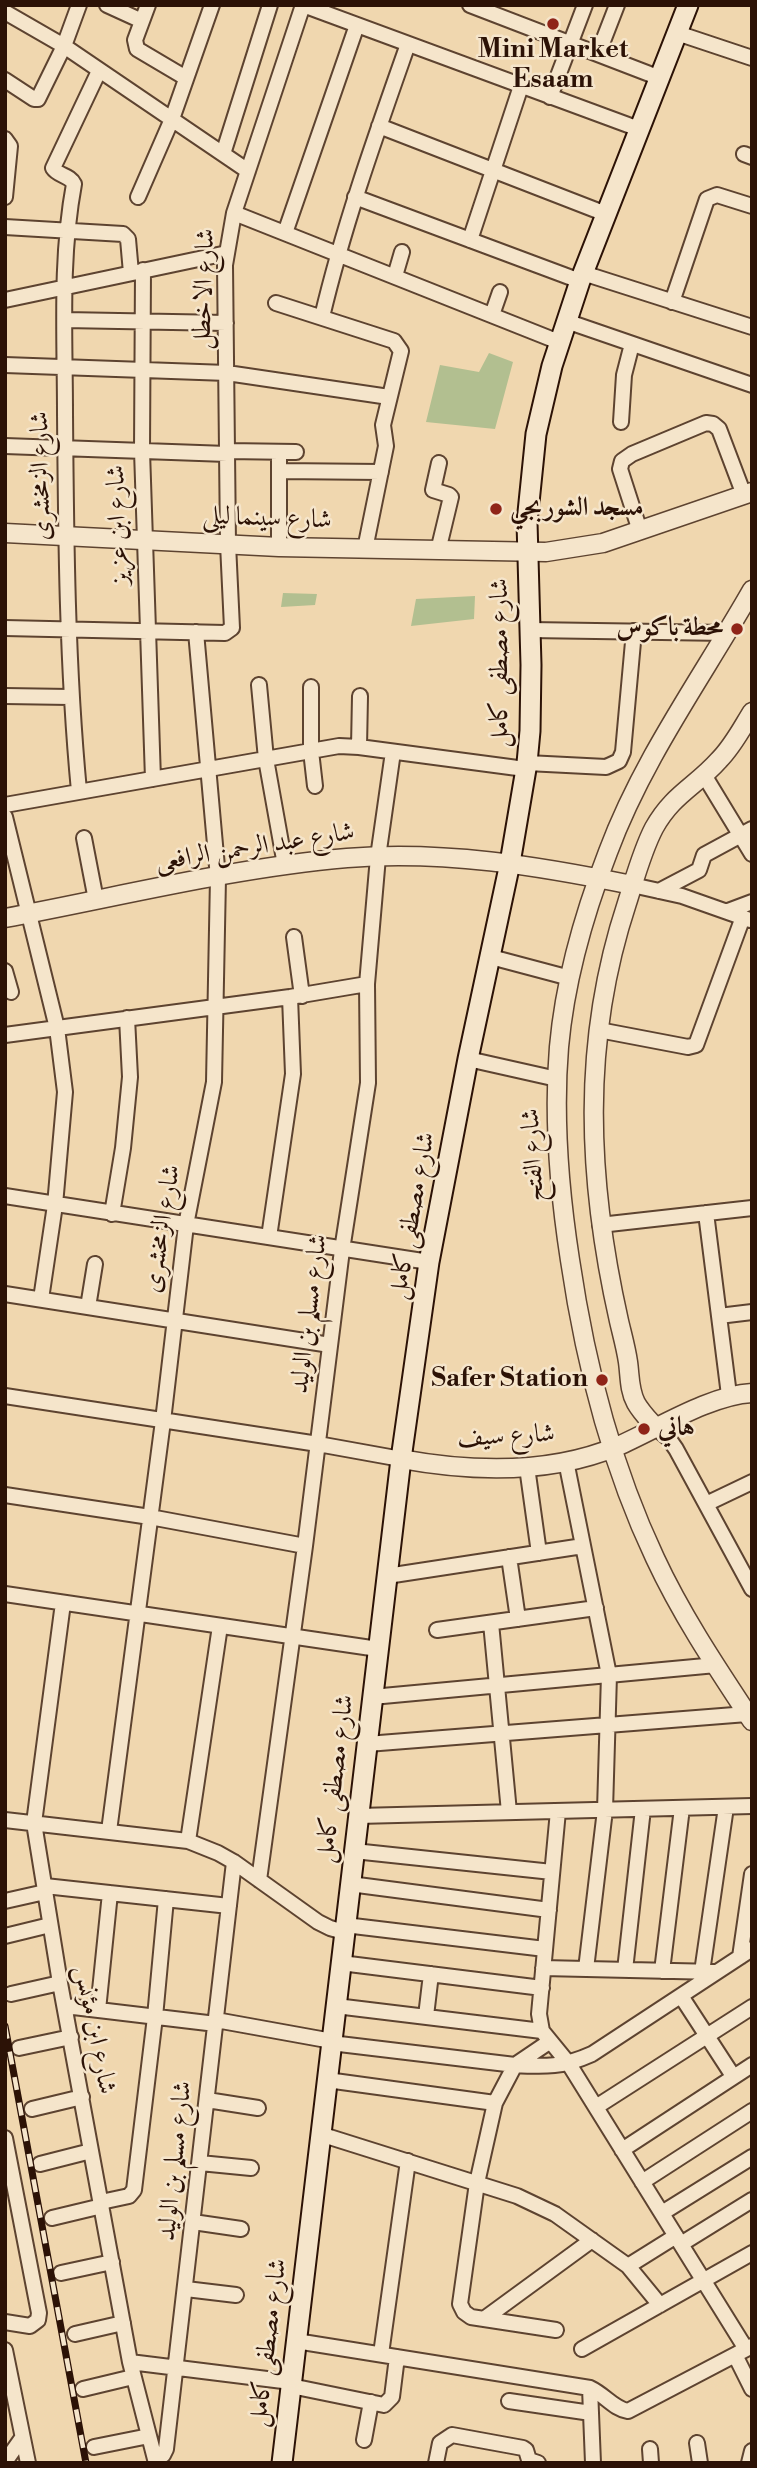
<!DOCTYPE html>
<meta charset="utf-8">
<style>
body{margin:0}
#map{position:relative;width:757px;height:2468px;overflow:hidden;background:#f0d7af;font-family:"Libre Bodoni",serif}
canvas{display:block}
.frame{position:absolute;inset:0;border:7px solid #2c1206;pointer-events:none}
</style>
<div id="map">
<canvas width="757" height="2468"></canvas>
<div class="frame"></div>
</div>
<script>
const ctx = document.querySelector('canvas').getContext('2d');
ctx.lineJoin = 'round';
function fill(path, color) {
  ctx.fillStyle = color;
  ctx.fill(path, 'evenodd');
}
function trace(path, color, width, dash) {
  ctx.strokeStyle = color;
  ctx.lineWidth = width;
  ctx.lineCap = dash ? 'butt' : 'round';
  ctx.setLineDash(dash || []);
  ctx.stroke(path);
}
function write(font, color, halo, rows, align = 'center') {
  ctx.font = font + ' "Libre Bodoni",Amiri,serif';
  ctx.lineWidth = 5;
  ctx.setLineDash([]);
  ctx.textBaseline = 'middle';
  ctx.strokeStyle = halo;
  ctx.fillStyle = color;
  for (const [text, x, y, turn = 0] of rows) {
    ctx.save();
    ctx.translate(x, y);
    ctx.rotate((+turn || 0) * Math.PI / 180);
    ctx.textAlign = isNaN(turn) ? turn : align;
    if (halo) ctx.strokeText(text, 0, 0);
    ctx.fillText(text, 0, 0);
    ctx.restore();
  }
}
const green = new Path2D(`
 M 489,353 L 513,362 L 495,429 L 426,422 L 440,365 L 479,372 Z
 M 283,593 L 317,594 L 315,605 L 281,607 Z
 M 475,596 L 474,619 L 411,626 L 416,599 Z`);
const minor = new Path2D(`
 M 107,5 L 142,21
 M 148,5 L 135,40 L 137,49 L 186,78
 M 303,5 L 639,129
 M 470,5 L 660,78
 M 5,12 L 64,46 L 248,171
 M 677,33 L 752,58
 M 598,54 L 617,5
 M 5,80 L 34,99 L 38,99 L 64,46 L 79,5
 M 550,97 L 585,5
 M 379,126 L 606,214
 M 5,139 L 10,146 L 5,197
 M 223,154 L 270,5
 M 744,154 L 752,157
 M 138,197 L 172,119 L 212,5
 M 355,197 L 580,281
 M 234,213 L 559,342
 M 5,227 L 123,234 L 128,239 L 131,273
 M 285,233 L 357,25
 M 470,240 L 521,86
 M 143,270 L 142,451 L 153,779
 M 583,273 L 752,327
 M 395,276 L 402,252
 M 5,300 L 227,253
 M 672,302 L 707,199 L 717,195 L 752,206
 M 276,303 L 394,341 L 401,351 L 383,425 L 386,446 L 365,549
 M 492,315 L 500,292
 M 322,317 C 344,224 376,135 408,44
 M 65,320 L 226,323
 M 566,321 L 752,385
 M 5,365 L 227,373 L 389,397
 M 621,422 L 624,375 L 632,344
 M 5,446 L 227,454
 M 227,451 L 296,452
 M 279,452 L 279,547
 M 279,471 L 381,472
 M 640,531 L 620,469 L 622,461 L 632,454 L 706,423 L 713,424 L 719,429 L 744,495
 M 438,551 L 451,497 L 449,495 L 433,490 L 439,463
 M 5,628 L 225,633 L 232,628 L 228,544 L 225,265 L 234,213 L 303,5
 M 530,630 L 727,633
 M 259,685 L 266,759 L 285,865
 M 311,687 L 311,751 L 315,786
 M 5,696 L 70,697
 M 359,747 L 360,696
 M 527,763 L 606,767 L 619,761 L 623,752 L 634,631
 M 704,775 L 752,854
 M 79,791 C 67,665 66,539 65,413 C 65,336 60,259 74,184 C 70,175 58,176 53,168 L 99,71
 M 5,805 L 339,746 L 359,747 L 525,769
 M 5,817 L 57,1028 L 65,1092 L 55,1205 L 41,1299
 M 84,838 L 96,900
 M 632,885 L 682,896 L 750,920
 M 659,891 L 699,870 L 704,855 L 752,829
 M 728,911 L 752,902
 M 294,937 L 302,996
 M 491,957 L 570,978
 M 5,971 L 11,992
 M 599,1030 L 688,1047 L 696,1045 L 743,917
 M 5,1035 L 290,997 L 367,984
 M 468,1059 L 557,1079
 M 5,1196 L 429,1262
 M 706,1213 L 729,1395
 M 112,1214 L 123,1148 L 130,1077 L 127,1018
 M 600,1225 L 752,1208
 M 269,1237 L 293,1074 L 290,997
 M 5,1294 L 330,1345
 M 88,1307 L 95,1264
 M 719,1316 L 752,1312
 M 5,1396 L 318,1444 L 401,1459
 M 656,1428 L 669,1439 L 676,1449 L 752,1589
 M 566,1461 L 609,1675 L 605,1810 L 586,1969
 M 527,1467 L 539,1553
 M 5,1495 L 150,1517 L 305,1546
 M 706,1504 L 752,1482
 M 509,1557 L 518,1619
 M 387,1576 L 583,1546
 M 5,1594 L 378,1649
 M 63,1603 L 34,1823 L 60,1983 L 130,2362 L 156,2463
 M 491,1623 L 509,1812
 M 437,1630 L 596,1608
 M 372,1697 L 716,1665
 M 367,1744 L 747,1714
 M 558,1811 L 539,2014 L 542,2031 L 569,2064 L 746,2349
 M 358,1816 L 752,1806
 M 5,1820 L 188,1841 L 218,1853 L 234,1862 L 318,1922 L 330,1928 L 344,1932
 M 109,1831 L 163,1421 L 186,1225 L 214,1082 L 218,878 L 196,632
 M 188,1841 L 220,1626
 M 354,1851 L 552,1872
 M 259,1880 L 305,1546 L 342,1250 L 368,1083 L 367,984 L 378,857 L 393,752
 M 350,1884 L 549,1910
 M 45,1886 L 229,1906
 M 5,1901 L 45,1892
 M 345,1925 L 545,1949
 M 5,1936 L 50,1925
 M 740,1957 L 752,1874
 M 341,1963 L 542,1988
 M 543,1968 L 717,1972
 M 625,1970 L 643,1809
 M 662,1971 L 682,1808
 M 702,1972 L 726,1807
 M 11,1994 L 60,1983
 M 681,1996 L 733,2076
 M 65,2006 L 216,2024
 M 336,2006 L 542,2031
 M 98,2010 L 110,1893
 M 426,2016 L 431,1974
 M 216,2020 L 332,2041
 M 549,2042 L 515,2065 L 495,2103 L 477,2183 L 460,2304 L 464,2312 L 471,2317 L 556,2330
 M 331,2043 L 515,2065 C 546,2067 563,2067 592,2054 L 752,1949
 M 19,2048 L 71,2037
 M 327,2080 L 495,2103
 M 207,2100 L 258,2108
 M 596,2107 L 752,2007
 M 32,2109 L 82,2097
 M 320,2134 L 517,2196 L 555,2214 L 628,2266 L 660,2305
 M 5,2138 L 39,2313 L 38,2320 L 30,2326 L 5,2322
 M 622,2150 L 752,2065
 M 200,2163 L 251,2168
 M 40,2164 L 91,2151
 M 642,2182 L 752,2111
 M 101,2202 L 129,2196 L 134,2190 L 155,2017 L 166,1899
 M 662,2213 L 752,2157
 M 52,2218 L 102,2206
 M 193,2222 L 241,2229
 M 681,2244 L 752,2200
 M 628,2266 L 676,2236
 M 61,2273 L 112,2262
 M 186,2289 L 236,2295
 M 484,2319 L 592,2240
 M 75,2334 L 123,2323
 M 296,2341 L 590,2388 C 605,2395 614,2409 628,2411 L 752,2346
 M 582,2349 L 752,2253
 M 5,2350 L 28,2463
 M 381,2354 L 408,2161
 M 735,2355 L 752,2389
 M 130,2362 L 291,2382
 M 291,2386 L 384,2405 L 392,2397 L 397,2357
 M 590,2388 L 593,2463
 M 83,2389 L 133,2377
 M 509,2401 L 591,2413
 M 364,2440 L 371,2402
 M 697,2443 L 700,2463
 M 94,2447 L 149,2436
 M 650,2449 L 651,2463
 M 155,2459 L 163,2455 L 166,2449 L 234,1862
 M 5,2462 L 22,2438
 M 436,2463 L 440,2443 L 452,2435 L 523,2448 L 526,2450 L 529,2460 L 538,2463
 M 749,2463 L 752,2451`);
const tertiary = new Path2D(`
 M 5,533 L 279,547 L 546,552 L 603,543 L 752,492
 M 752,590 C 703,676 643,758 608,852 C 584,914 565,980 559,1047 C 553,1119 559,1189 570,1260 C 585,1362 611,1465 655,1558 C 682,1616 717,1668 752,1721
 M 5,918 C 118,897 232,868 347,858 C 442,850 539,866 632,885
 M 656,1428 C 649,1420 641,1412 636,1403 C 629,1390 630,1376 628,1362 C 626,1348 622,1334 619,1321 C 587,1179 581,1042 627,903 C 635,878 642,851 654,828 C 673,794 695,787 719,760 C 733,746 742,728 752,712
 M 401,1459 C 472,1472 549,1475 618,1446 C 657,1429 710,1395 752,1393`);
const secondary = new Path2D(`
 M 282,2463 L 401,1459 L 429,1262 L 468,1059 L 510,863 L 527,763 L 530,731 L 531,665 L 527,522 L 536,434 L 552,366 L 580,281 L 688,5`);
const rail = new Path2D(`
 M 5,2026 L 86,2463`);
const markers = [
 [553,24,7,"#8f2418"],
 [496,509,7,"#8f2418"],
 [737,629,7,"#8f2418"],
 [602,1380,7,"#8f2418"],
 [644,1429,7,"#8f2418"]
];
const poiNames = [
 ["Mini Market",553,51,"center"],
 ["Esaam",553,81,"center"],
 ["مسجد الشوربجي",510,509],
 ["محطة باكوس",723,629,"right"],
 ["Safer Station",588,1380,"right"],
 ["هاني",658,1429]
];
const streetNames = [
 ["شارع الاخطل",205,289,-88],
 ["شارع الزمخشرى",42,476,-91],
 ["شارع سينما ليلى",267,519,2],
 ["شارع ابن عزيز",119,525,-92],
 ["شارع مصطفى كامل",501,663,-90],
 ["شارع عبد الرحمن الرافعى",255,848,-9],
 ["شارع الفتح",534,1155,-93],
 ["شارع مصطفى كامل",413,1216,-80],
 ["شارع الزمخشرى",163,1229,-81],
 ["شارع مسلم بن الوليد",310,1314,-83],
 ["شارع سيف",506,1437,-3],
 ["شارع مصطفى كامل",336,1779,-83],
 ["شارع ابن مؤنس",94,2030,79],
 ["شارع مسلم بن الوليد",176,2161,-84],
 ["شارع مصطفى كامل",269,2343,-83]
];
fill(green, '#b2bf90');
trace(minor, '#5d4330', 18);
trace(tertiary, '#5d4330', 21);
trace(secondary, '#2c1206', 23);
trace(minor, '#f5e5cb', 14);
trace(tertiary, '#f5e5cb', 18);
trace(secondary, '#f5e5cb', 19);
trace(rail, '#2c1206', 7);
trace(rail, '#f5e5cb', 4.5, [13]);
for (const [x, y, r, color] of markers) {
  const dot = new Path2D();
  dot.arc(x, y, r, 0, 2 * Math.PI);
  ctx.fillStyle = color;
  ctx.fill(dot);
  trace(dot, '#f5e5cb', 2.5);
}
write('bold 26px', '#2c1206', '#f5e5cb', poiNames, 'left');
write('26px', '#2c1206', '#f5e5cb', streetNames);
</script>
